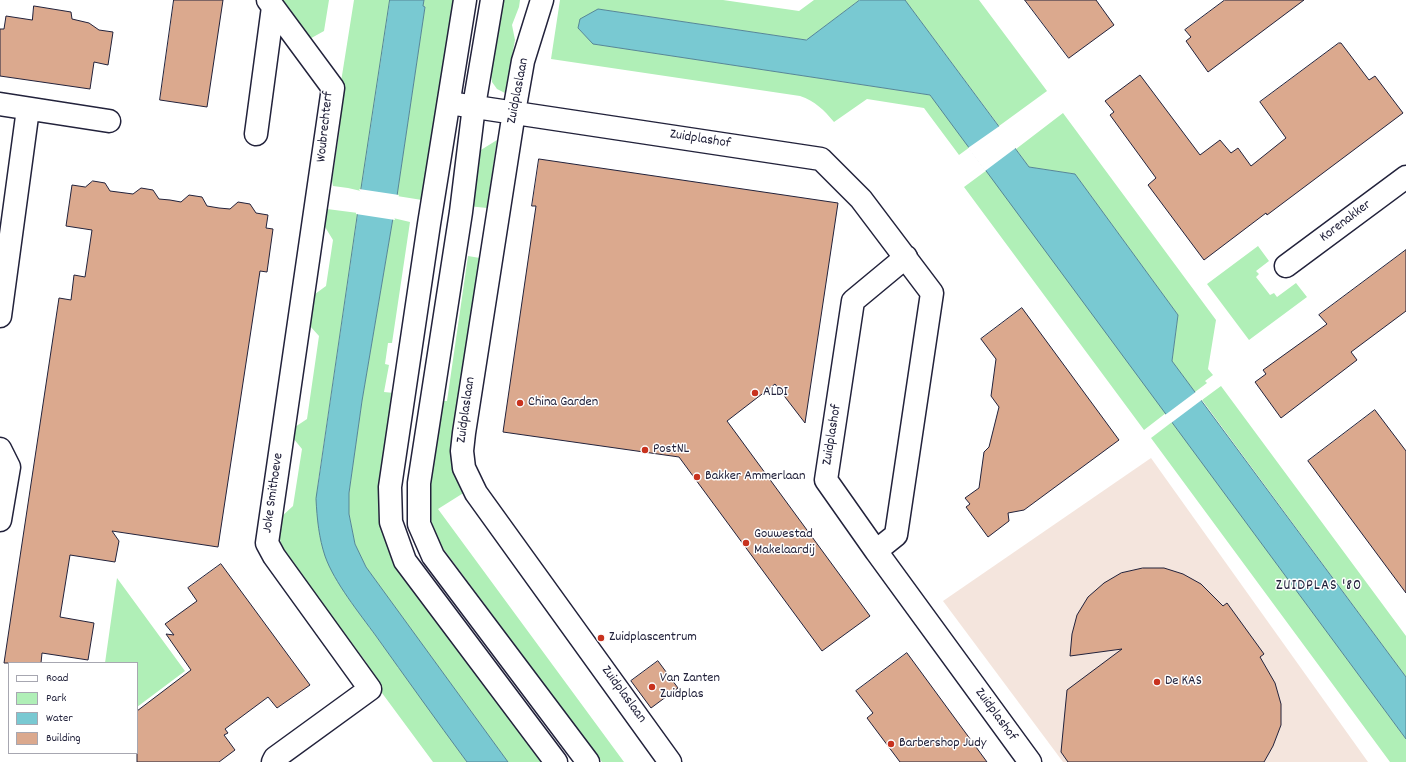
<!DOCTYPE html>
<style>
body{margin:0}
#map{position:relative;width:1406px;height:762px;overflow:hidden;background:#fff;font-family:Dekko,sans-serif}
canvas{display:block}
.legend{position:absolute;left:8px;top:662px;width:130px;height:92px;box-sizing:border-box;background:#fff;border:1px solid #a7a7b1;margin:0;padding:5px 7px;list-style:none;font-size:12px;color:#22223b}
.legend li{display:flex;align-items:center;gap:8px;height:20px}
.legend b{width:20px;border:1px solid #a7a7b1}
</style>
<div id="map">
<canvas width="1406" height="762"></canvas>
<ul class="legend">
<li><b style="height:5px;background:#fff"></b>Road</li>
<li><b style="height:11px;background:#b0efb7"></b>Park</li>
<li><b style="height:11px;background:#79c9d2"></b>Water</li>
<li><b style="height:11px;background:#dba98e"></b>Building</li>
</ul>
</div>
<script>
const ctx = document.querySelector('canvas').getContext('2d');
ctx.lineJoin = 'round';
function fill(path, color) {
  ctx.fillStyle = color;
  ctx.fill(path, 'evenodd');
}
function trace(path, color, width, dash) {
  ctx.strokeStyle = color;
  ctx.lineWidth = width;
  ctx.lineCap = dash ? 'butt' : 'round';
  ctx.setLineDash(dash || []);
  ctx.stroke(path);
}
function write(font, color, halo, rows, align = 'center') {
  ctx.font = font + ' Dekko,sans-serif';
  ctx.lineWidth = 3;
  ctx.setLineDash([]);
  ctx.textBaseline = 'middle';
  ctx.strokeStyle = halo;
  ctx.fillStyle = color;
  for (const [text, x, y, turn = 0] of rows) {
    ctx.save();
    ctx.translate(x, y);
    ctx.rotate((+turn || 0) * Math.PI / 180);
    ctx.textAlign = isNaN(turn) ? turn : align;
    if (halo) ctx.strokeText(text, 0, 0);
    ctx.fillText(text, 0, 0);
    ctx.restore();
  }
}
const built = new Path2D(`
 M 1151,458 L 1368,762 L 1063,762 L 943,601 Z`);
const green = new Path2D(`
 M 275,0 L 329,0 L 324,31 L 306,41 Z
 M 354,0 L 390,0 L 361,191 L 348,188 L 333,186 L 332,181 L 340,127 L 337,107 Z
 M 424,0 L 454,0 L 422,200 L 397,196 L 425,7 L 423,6 Z
 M 500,0 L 520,0 L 519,7 L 512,25 L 515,40 L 505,93 L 497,89 L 492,82 L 490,66 Z
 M 560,0 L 723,0 L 799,11 L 814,0 L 860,0 L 806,40 L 598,9 L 578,28 L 594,44 L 930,95 L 970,147 L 959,155 L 924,108 L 867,99 L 834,122 C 824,110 815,101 800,96 L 551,59 Z
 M 905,0 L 979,0 L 1047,91 L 999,126 Z
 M 1063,113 L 1216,320 L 1208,369 L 1213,375 L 1205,381 L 1207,383 L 1195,392 L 1172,361 L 1178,315 L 1075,174 L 1029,167 L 1016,149 Z
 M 497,140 L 487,208 L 468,206 L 476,153 Z
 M 987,170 L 1166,413 L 1144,430 L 964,187 Z
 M 327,209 L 358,213 L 318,482 C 317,509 316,531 326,557 C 335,583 360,614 376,636 C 406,678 437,720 467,762 L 433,762 L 382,693 L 366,662 L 285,554 L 279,537 L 281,517 L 293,506 L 302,449 L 293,438 L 295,427 L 307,419 L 319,336 L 310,326 L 315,294 L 326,286 L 333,240 L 325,227 Z
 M 393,218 L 410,222 L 392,343 L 388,343 L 385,364 L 389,365 L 384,392 L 394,393 L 382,513 L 544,762 L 508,762 L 366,567 L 355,544 L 349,514 L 349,493 L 362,401 Z
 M 1258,246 L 1269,261 L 1256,271 L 1259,274 L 1256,277 L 1270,295 L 1274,293 L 1277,297 L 1296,283 L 1307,297 L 1249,340 L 1207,284 Z
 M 468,256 L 480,258 L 451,451 L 455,474 L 465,492 L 438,509 L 624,762 L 602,762 L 442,547 L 434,530 L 429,513 L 427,495 L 439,401 L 447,401 Z
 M 1221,386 L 1406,636 L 1406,677 L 1202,400 Z
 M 1172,422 L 1406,739 L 1406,762 L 1390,762 L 1151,438 Z
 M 117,578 L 185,671 L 137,707 L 137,663 L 105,663 Z`);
const water = new Path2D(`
 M 390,0 L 424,0 L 423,6 L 425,7 L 397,196 L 361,191 Z
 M 860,0 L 905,0 L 1029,167 L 1075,174 L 1178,315 L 1172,361 L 1406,677 L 1406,739 L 930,95 L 593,44 L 578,28 L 580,19 L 598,9 L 806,40 Z
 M 358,213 L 393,218 L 362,401 L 349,493 L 349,514 L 355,544 L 366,567 L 508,762 L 467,762 C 436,720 406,678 376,636 C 360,614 334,582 325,556 C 319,538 317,519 316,499 Z`);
const pier = new Path2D(`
 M 1001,125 L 1017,147 L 985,171 L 968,148 Z
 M 359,189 L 399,195 L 398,197 L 396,198 L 361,193 Z
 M 356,211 L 394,216 L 395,220 L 356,214 Z
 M 1197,391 L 1203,399 L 1171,423 L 1165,415 Z`);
const building = new Path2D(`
 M 174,0 L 223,0 L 207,107 L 160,100 Z
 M 1025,0 L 1096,0 L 1114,25 L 1069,58 Z
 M 1225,0 L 1304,0 L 1208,72 L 1186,41 L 1191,37 L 1185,30 Z
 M 34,6 L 71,12 L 72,19 L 89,23 L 99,30 L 113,32 L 108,65 L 94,62 L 90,89 L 0,76 L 0,29 L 4,29 L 6,16 L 32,20 Z
 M 1339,43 L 1341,43 L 1369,80 L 1375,76 L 1403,113 L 1267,215 L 1266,213 L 1204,260 L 1148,185 L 1156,178 L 1110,115 L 1114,112 L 1105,101 L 1140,75 L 1200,155 L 1220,140 L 1231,153 L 1238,148 L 1251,166 L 1286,138 L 1260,102 Z
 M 539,159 L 838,203 L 805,423 L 775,384 L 727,421 L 870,616 L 822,651 L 679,457 L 503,432 L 536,206 L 532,206 Z
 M 93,181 L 105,183 L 110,191 L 133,194 L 141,188 L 153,190 L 159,199 L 170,200 L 181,202 L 189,195 L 202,197 L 207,206 L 219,208 L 230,209 L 238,202 L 250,204 L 256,213 L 268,215 L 266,228 L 273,229 L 267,272 L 260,271 L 218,547 L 112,531 L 119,541 L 115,562 L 70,555 L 60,617 L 94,623 L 88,660 L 42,653 L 41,663 L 4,663 L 59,298 L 71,300 L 74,275 L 85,277 L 92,230 L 66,226 L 72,185 L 85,187 Z
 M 1406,250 L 1406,311 L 1351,352 L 1357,360 L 1281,418 L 1255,382 L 1266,374 L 1263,370 L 1327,324 L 1319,315 Z
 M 1022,308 L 1119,440 L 1024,510 L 1008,513 L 1009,521 L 988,537 L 966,507 L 970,504 L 965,498 L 979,488 L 984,452 L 989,447 L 999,407 L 991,396 L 996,359 L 981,339 Z
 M 1375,410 L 1406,451 L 1406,593 L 1308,461 Z
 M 221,564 L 310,685 L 277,708 L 268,697 L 225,729 L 228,733 L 224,735 L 235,750 L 219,762 L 137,762 L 137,711 L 191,670 L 166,634 L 174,635 L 165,624 L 197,601 L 188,588 Z
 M 1143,568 L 1164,568 L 1183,574 L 1201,584 L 1223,606 L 1227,603 L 1264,654 L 1260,657 L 1275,683 L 1281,704 L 1281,725 L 1273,746 L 1264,762 L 1068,762 L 1061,752 L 1067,690 L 1122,649 L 1070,656 L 1072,634 L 1077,615 L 1088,597 L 1104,583 L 1121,573 Z
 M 907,653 L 987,762 L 900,762 L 867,718 L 873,713 L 856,691 Z
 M 658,661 L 678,688 L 651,708 L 631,681 Z`);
const minor = new Path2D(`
 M 268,0 L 333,88 L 267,543 L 274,556 L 370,689 L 275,758 L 273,762
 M 542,0 L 523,61 L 514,112 L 464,433 L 462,451 L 464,468 L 476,493 L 670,762
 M 449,103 L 821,159 L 861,199 L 932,293 L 896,535 L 876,551 L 1030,762
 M 0,104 L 109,121
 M 256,134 L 273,7
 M 1286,266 L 1406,177
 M 0,316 L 28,109
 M 0,449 L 9,467 L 0,520
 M 876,551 L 826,480 L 853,301 L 906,257`);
const tertiary = new Path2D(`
 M 465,0 L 429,224 L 390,487 L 391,522 L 405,561 L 556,762
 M 492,0 L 474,106 L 461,212 L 419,483 L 419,524 L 433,556 L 588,762`);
const markers = [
 [755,393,4,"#c8321e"],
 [520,403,4,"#c8321e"],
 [645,450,4,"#c8321e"],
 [697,477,4,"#c8321e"],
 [746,543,4,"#c8321e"],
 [601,638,4,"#c8321e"],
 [1157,682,4,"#c8321e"],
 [652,687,4,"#c8321e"],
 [891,744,4,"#c8321e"]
];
const streetNames = [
 ["Zuidplaslaan",519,91,-79],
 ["Woubrechterf",326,127,-84],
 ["Zuidplashof",700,140,9],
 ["Korenakker",1346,222,-37],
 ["Zuidplaslaan",467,410,-82],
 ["Zuidplashof",833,435,-81],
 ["Joke Smithoeve",274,493,-82],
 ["Zuidplaslaan",623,695,54],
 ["Zuidplashof",995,715,54]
];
const poiNames = [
 ["ALDI",763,393],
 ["China Garden",528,403],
 ["PostNL",653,450],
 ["Bakker Ammerlaan",705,477],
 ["Gouwestad",754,535],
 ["Makelaardij",754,551],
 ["Zuidplascentrum",609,638],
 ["Van Zanten",660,679],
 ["Zuidplas",660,695],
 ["De KAS",1165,682],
 ["Barbershop Judy",899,744]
];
const neighbourhoodNames = [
 ["ZUIDPLAS '80",1319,587]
];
fill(built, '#f4e5dd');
fill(green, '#b0efb7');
fill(water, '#79c9d2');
trace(water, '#568696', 1);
fill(pier, '#fff');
fill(building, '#dba98e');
trace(building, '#22223b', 1);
trace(minor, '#22223b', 25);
trace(tertiary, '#22223b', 25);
trace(minor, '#fff', 22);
trace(tertiary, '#fff', 22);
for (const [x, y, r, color] of markers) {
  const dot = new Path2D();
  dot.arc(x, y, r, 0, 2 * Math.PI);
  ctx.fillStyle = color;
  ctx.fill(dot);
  trace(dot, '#fff', 1.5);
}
write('14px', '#22223b', '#fff', streetNames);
write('14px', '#22223b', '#fff', poiNames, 'left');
ctx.letterSpacing = '1px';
write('15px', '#22223b', '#fff', neighbourhoodNames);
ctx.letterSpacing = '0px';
</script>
